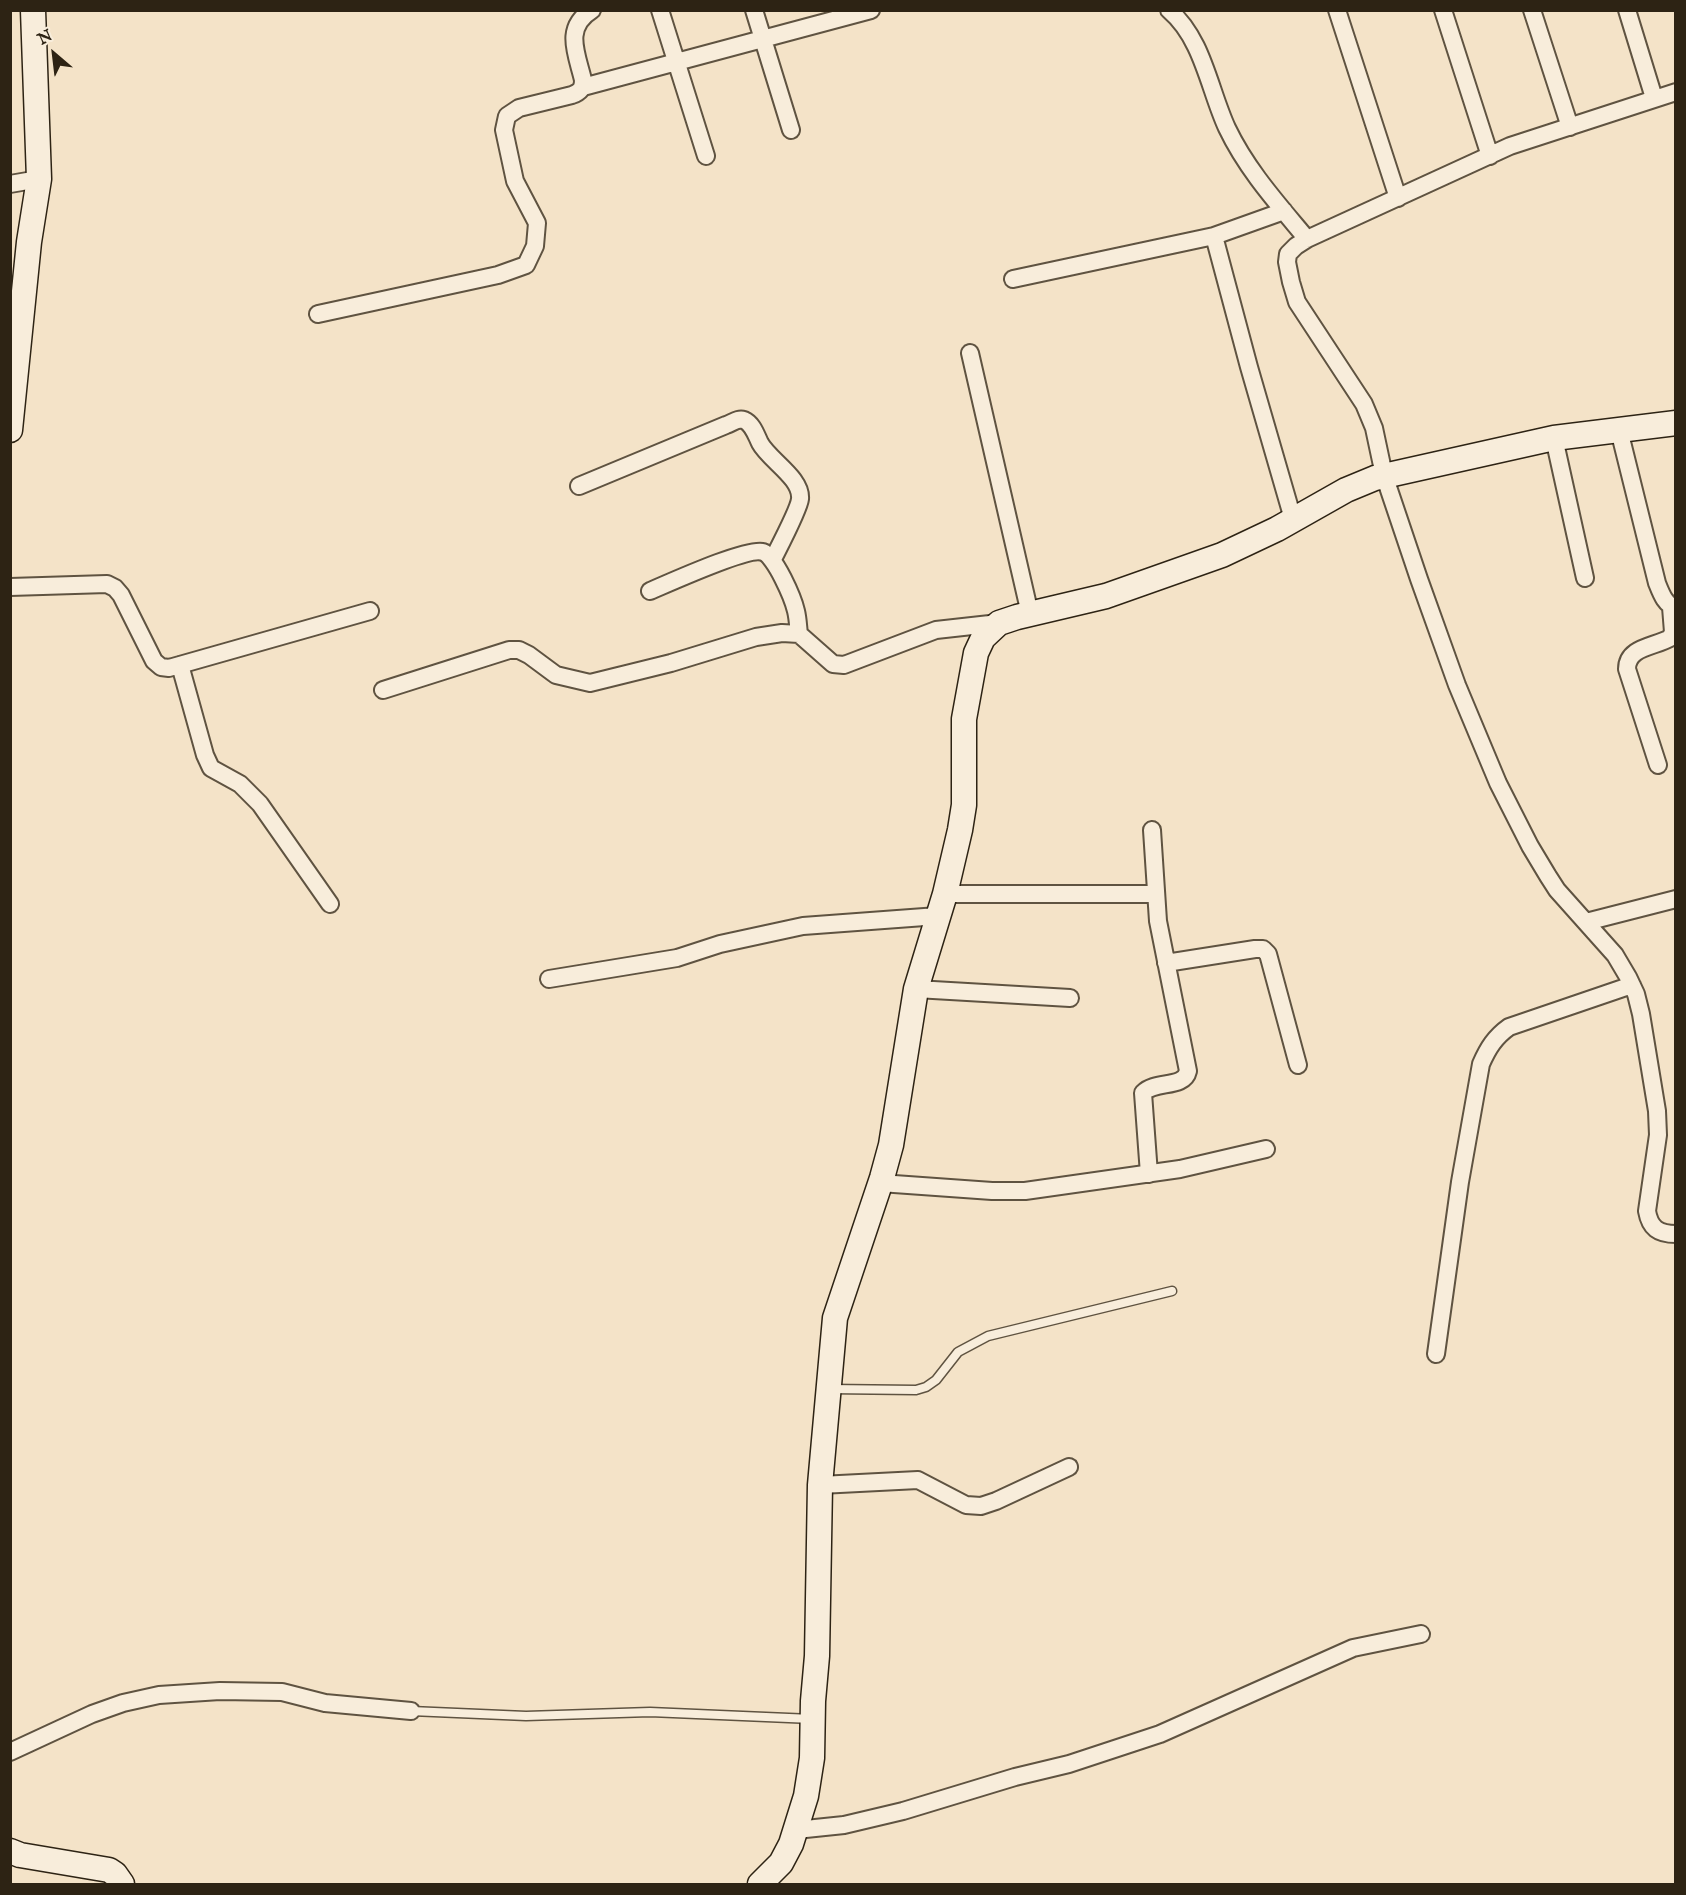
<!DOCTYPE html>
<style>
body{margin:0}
#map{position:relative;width:1686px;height:1895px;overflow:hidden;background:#f4e3c8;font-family:"IM FELL English",serif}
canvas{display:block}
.frame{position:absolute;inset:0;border:12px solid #2d2314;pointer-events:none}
.north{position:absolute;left:24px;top:24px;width:60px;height:60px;-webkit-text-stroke:4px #f8eddb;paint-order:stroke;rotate:332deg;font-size:16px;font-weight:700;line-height:24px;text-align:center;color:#2d2314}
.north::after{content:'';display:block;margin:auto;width:21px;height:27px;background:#2d2314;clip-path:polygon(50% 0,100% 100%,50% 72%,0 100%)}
</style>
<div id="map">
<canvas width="1686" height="1895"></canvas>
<div class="frame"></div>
<div class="north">N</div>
</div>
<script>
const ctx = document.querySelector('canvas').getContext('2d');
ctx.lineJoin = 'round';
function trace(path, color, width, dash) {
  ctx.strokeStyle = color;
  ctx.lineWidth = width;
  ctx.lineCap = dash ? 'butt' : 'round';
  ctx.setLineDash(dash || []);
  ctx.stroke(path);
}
const lane = new Path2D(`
 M 829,1389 L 916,1390 L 926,1387 L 936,1380 L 958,1352 L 988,1336 L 1172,1291
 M 411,1711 L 526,1716 L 650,1712 L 812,1719`);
const street = new Path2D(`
 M 660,10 L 706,156
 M 754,10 L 791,130
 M 1169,10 C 1203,39 1209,89 1227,128 C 1247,170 1278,204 1307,239
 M 1337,10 L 1398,198
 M 1443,10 L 1490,156
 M 1532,10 L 1570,127
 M 1627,10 L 1654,98
 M 583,87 L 871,10
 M 1676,92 L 1510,146 L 1307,239 L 1296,246 L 1288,254 L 1287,262 L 1291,282 L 1297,302 L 1364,404 L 1374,428 L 1384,475 L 1419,579 L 1457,685 L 1498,783 L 1530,846 L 1548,876 L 1557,890 L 1615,955 L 1628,977 L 1636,994 L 1641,1014 L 1657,1111 L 1658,1135 L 1647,1211 C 1650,1228 1658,1234 1676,1234
 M 10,184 L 39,179
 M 1214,236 L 1284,211
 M 1013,279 L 1214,236 L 1249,367 L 1293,519
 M 318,314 L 498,275 L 526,265 L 535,246 L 537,223 L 515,181 L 504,130 L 507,116 L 519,108 L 572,95 C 580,92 583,89 583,80 C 577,54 563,28 592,10
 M 970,353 L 1030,614
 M 1619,430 L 1657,583 C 1661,593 1665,605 1676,608
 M 1554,438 L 1585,578
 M 579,486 L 726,425 C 732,423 738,418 744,420 C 753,424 756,435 760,443 C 769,460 802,478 800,499 C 799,509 779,547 773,559
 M 10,587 L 107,584 L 115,588 L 121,595 L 154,661 L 161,667 L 169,668 L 370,611
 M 650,591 C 669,583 748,547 763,552 C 775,556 793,598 796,611 C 798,619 798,627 799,634
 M 180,665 L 205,755 L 211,768 L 240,784 L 260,804 L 330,904
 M 383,690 L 509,650 L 519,650 L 529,655 L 556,675 L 590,683 L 671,663 L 756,637 L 782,633 L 799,634 L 833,664 L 844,665 L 936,630 L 999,623
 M 1658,765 L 1627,669 C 1627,647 1654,647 1670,638 L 1673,632 L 1671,607
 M 945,894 L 1156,894
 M 1586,922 L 1676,899
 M 1166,963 L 1255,949 L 1263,949 L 1268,954 L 1298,1065
 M 549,979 L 677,958 L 720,944 L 803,926 L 938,916
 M 916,989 L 1070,998
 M 1149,1174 L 1143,1093 C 1155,1080 1184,1089 1188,1071 L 1158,921 L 1152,830
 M 880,1183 L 992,1191 L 1025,1191 L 1180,1169 L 1266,1149
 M 1436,1354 L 1460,1182 L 1481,1064 C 1488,1048 1495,1037 1509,1027 L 1632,985
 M 820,1485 L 918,1480 L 966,1505 L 981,1506 L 996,1501 L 1069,1467
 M 10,1752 L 92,1714 L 123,1703 L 159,1695 L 220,1691 L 282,1692 L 325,1703 L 411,1711
 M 796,1830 L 844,1825 L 903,1811 L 1015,1777 L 1069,1764 L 1160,1734 L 1353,1648 L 1421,1634`);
const secondary = new Path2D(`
 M 10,430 L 29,242 L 39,179 L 33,10
 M 10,1851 L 20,1855 L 109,1870 L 115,1874 L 122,1884
 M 760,1884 L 781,1863 L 791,1844 L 806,1796 L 812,1758 L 813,1701 L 817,1656 L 820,1485 L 835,1318 L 882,1178 L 891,1145 L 916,989 L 945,894 L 960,830 L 964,805 L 964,719 L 976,653 L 983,638 L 999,623 L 1017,617 L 1106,596 L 1222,555 L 1277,529 L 1346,490 L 1375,478 L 1554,438 L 1676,423`);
trace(lane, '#5f5341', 11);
trace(street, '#5f5341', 20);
trace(secondary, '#2d2314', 27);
trace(lane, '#f8eddb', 8);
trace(street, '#f8eddb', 16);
trace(secondary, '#f8eddb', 24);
</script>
